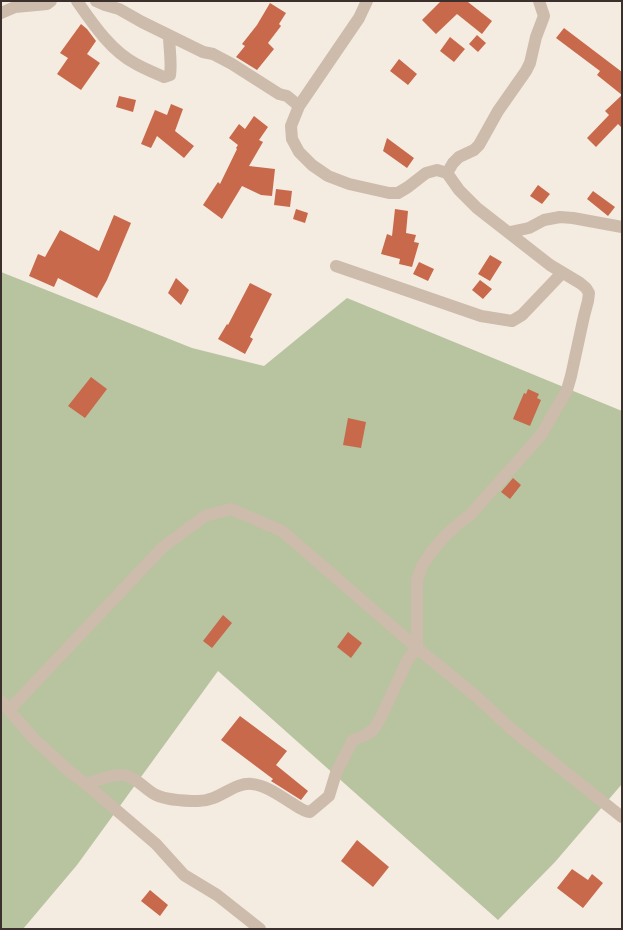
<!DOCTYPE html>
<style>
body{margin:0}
#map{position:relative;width:623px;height:930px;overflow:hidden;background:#f4ebe1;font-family:"Sofia Sans Condensed",sans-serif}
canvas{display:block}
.frame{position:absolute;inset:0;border:2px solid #3b302b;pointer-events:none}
</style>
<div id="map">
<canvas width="623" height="930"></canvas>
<div class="frame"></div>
</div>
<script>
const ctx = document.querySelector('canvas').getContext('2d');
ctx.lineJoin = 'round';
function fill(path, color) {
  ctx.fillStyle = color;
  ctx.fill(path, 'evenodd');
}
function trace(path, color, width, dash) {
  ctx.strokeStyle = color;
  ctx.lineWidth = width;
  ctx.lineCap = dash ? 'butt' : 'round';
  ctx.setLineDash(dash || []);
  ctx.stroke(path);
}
const green = new Path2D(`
 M 1,272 L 192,348 L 264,366 L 347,298 L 622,411 L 622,784 L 555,862 L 498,920 L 218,671 L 77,865 L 23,929 L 1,929 Z`);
const building = new Path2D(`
 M 441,1 L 469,1 L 468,2 L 492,21 L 482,34 L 457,14 L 436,34 L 422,20 Z
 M 270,3 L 286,13 L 279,24 L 281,26 L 268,43 L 274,49 L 257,70 L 236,57 L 245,46 L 242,44 L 257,25 Z
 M 81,24 L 87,29 L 96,41 L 87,54 L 100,63 L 81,90 L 57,74 L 68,58 L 60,53 Z
 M 564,28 L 622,72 L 622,95 L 597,75 L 600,71 L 556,38 Z
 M 477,35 L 486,43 L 478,52 L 469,44 Z
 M 450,37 L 465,49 L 454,62 L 440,51 Z
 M 399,59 L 417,74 L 408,85 L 390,71 Z
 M 622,95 L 622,128 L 618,124 L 596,147 L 587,138 L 609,115 L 605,111 Z
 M 119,96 L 136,100 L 133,112 L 116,107 Z
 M 171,104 L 183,109 L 175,131 L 194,146 L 184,158 L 157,136 L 151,148 L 141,144 L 155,110 L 167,115 Z
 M 254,116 L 268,127 L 259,140 L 263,142 L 249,166 L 275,169 L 272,196 L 261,195 L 242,186 L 222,219 L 203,205 L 218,182 L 220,184 L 237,149 L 236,148 L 238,145 L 229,138 L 239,124 L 245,129 Z
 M 387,138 L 414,158 L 407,168 L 383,151 Z
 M 538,185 L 550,194 L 542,204 L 530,196 Z
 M 276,189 L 292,191 L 290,207 L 274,205 Z
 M 593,191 L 615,207 L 608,216 L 587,199 Z
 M 296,209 L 308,213 L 305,223 L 293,219 Z
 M 395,209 L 408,211 L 406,233 L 416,235 L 414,242 L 419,243 L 412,267 L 399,264 L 400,259 L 381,254 L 387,234 L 392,236 Z
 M 114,215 L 131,223 L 107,280 L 97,298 L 58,278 L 54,287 L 29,276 L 38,254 L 45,257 L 60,230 L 99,251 Z
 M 490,255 L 502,262 L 490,281 L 478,274 Z
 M 419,262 L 434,269 L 428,281 L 413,274 Z
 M 176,278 L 189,290 L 181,305 L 168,293 Z
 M 480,280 L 492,289 L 483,299 L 472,290 Z
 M 250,283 L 272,294 L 250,337 L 253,339 L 245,354 L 218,339 L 227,324 L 228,325 Z
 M 91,377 L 107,389 L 85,418 L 68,406 Z
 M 528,389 L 539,394 L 537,398 L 541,400 L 530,426 L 513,419 L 524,393 L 526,394 Z
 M 348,418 L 366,422 L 361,448 L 343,445 Z
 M 513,478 L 521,485 L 510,499 L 501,492 Z
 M 223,615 L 232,623 L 212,648 L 203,641 Z
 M 348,632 L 362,643 L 351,658 L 337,647 Z
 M 240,716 L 287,751 L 276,765 L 308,791 L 301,800 L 271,781 L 273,779 L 221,740 Z
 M 357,840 L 389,867 L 373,887 L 341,861 Z
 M 572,869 L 588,880 L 592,874 L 603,883 L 583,908 L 557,888 Z
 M 150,890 L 168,905 L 160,916 L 141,901 Z`);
const minor = new Path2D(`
 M 77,1 C 93,24 111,51 136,64 C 145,69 155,73 164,77 L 170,75 C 172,62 169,48 169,35
 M 96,1 L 105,5 L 119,9 L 142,22 L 203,52 L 213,54 L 232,64 L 279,94 L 287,96 L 299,106
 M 1,13 L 15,7 L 47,4 L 51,1
 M 447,173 L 453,163 L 459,157 L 474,150 L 479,145 L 498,111 L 526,71 L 530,63 L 536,37 L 544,16 L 539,1
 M 510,232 L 529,228 L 544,220 L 560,217 L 573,218 L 622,227
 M 336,266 L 481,316 L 512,321 L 522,315 L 562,273
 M 1,701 L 34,739 L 69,771 L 86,784 L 156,844 L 184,875 L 217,895 L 260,929
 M 9,710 L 163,547 L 205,516 L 231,509 L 282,531 L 417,648 L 477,697 L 510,728 L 622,817
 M 86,784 C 95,781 111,775 120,775 C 134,774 144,789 156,795 C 167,800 186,801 198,801 C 220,801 233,782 252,784 C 265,785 279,795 290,802 C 297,806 302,811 310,812 L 329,796 L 336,773 L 353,740 L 366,735 L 374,729 L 382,715 L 408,659 L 417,648 L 417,580 L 422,566 L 432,551 L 445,536 L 458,524 L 470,515 L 541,435 L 567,390 L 571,376 L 584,316 L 588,301 L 589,293 L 586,288 L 580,283 L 550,265 L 477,208 L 459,190 L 447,173 L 437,170 L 426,173 L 408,187 L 398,193 L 389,193 L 349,184 L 328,176 L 312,165 L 299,152 L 292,139 L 291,126 L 299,106 L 359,18 L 367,1`);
fill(green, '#b8c4a0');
fill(building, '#c8694b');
trace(minor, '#cdbbac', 12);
</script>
